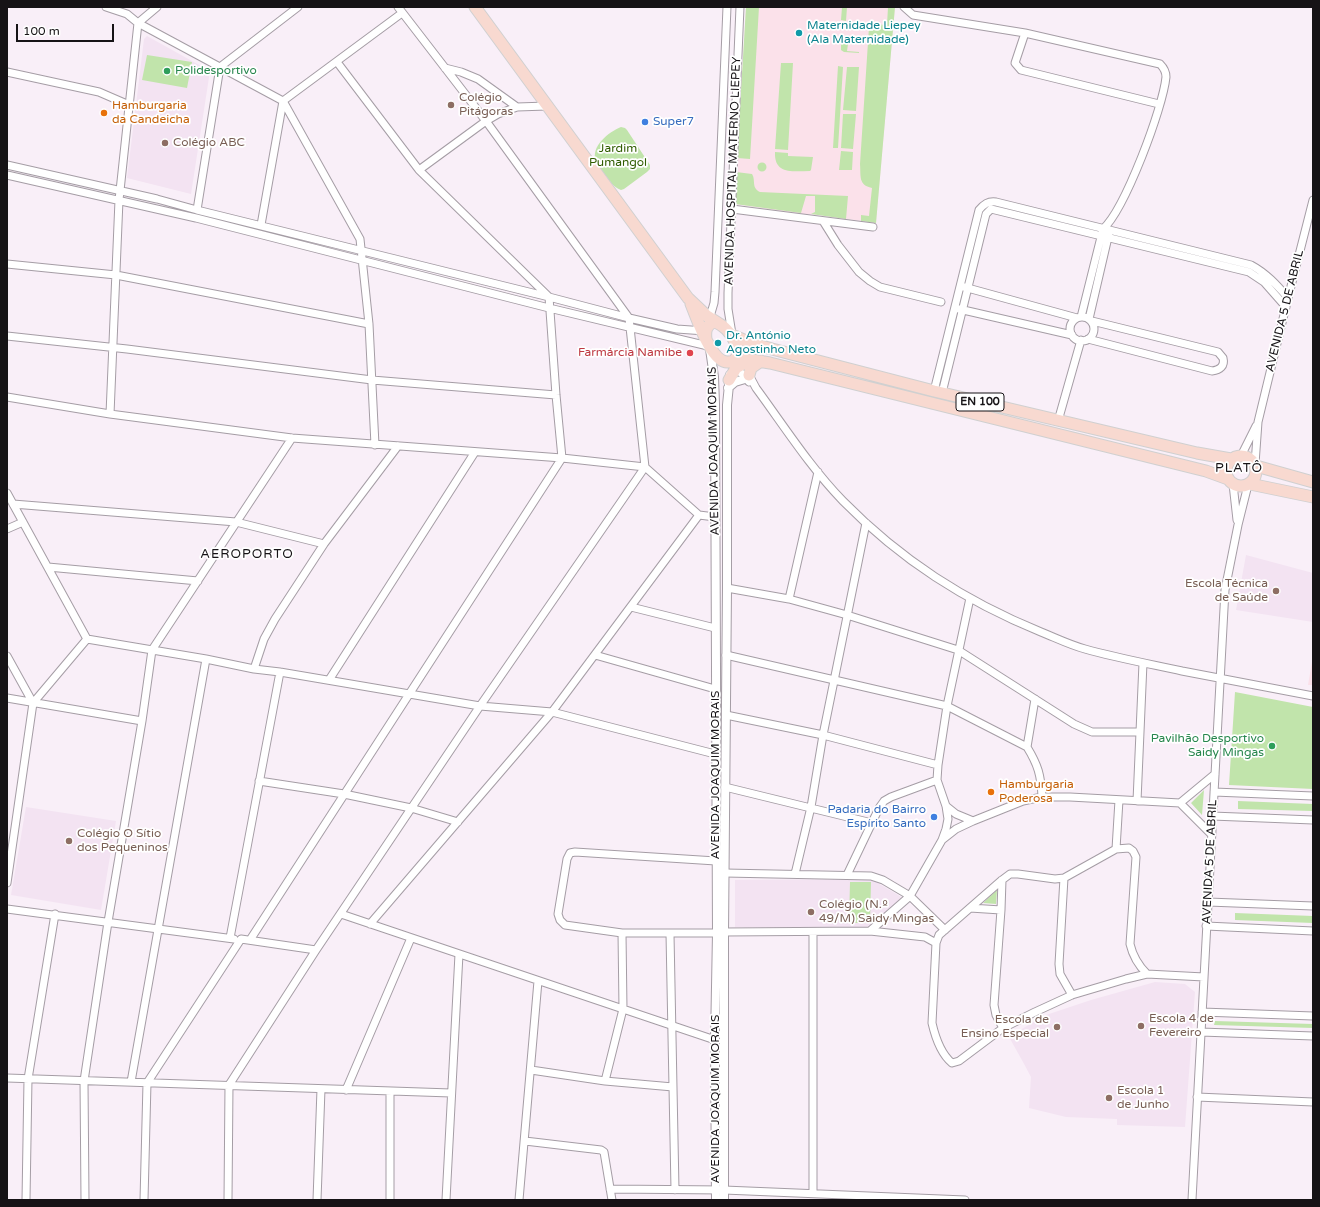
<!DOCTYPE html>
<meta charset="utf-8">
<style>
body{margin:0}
#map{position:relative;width:1320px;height:1207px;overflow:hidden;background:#f9eff8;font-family:"Varela Round",sans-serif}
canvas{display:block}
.frame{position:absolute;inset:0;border:8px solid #161316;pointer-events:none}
.scale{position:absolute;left:16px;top:24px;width:98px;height:18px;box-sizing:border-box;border:2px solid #161316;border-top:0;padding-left:5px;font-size:12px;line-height:14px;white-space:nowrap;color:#161316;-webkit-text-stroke:3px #fff;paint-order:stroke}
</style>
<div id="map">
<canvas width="1320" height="1207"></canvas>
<div class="frame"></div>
<div class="scale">100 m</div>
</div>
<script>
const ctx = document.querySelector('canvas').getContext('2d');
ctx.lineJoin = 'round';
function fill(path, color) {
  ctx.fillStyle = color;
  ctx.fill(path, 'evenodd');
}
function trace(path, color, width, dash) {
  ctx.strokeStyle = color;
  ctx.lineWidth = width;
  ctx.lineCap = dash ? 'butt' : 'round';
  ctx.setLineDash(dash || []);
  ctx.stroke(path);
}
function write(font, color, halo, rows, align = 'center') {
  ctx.font = font + ' "Varela Round",sans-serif';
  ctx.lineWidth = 3.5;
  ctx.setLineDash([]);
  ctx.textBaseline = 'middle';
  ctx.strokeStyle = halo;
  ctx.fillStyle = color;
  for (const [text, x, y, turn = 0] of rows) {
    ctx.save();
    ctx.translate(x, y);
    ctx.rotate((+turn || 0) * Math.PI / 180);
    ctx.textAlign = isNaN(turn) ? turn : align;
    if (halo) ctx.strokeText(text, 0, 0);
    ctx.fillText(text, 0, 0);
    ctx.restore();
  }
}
const built = new Path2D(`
 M 147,36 L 210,71 L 191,194 L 127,178 L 144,39 Z
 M 1246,555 L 1313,573 L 1313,622 L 1236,610 Z
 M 26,807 L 116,821 L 101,910 L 11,895 Z
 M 871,879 L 903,898 L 869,928 L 735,927 L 735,880 Z
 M 1155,982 L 1185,984 L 1195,992 L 1185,1127 L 1117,1125 L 1117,1119 L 1066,1117 L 1029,1108 L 1031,1077 L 1023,1062 L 1009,1037 L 1043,1016 L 1091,1000 Z`);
const medical = new Path2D(`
 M 746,7 L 895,7 L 876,223 L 811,214 L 805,215 L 735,204 Z
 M 1313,656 L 1313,685 L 1308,685 Z`);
const green = new Path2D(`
 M 746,7 L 759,7 L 750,159 L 737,158 Z
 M 842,7 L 847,7 L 846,21 L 841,20 Z
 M 888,7 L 895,7 L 876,223 L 861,221 L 861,215 L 869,216 L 872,188 C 858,185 861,176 860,164 L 869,27 L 873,24 L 887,25 Z
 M 841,44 L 848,44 L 847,51 L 859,52 L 859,53 L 844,52 L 841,50 Z
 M 147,55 L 192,62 L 187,88 L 142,80 Z
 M 781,63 L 793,63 L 788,150 L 775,149 Z
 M 838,66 L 843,67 L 838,148 L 833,148 Z
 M 847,67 L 859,67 L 856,111 L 843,110 Z
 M 843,114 L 856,114 L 853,149 L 841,148 Z
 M 621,127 L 625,128 L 627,130 L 650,165 L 650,169 L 647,172 L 624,189 L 621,190 C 613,187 610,181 605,175 C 602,171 598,166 596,162 C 590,146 609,132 621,127 Z
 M 841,151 L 853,152 L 852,170 L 839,170 Z
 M 775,152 L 788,153 L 788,156 L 813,157 L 811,170 L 810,171 C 793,171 774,175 775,152 Z
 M757.5 167a4.5 4.5 0 1 1 9 0a4.5 4.5 0 1 1-9 0Z
 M 736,172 L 752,174 C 756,180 751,188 760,192 L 848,196 L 846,219 L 811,214 L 815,212 L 815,196 L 806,196 L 801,213 L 735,204 Z
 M 1235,692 L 1313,707 L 1313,789 L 1229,785 Z
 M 1204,790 L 1202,815 L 1191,803 Z
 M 1238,801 L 1313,804 L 1313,811 L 1238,809 Z
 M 850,882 L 871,882 L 870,923 L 849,923 Z
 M 997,890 L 996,904 L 983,903 Z
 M 1235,913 L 1313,916 L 1313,923 L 1235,920 Z
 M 1215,1021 L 1313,1024 L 1313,1028 L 1214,1025 Z`);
const minor = new Path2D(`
 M 106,7 L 127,14 L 138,23 L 283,101 L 360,239 L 369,324 L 375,445
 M 904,7 L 913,15 L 1025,33 L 1160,64 C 1164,68 1166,71 1166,77 C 1163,108 1125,209 1103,229 L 1081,317
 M 1025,33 L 1015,63 L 1021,70 L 1159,104
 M 337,62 L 419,170
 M 445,68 L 461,72 L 478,79 L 517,107
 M 7,72 L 99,92 L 129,105
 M 7,165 L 157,199 L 197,210 L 549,297 L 629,318 L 677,329 L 705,331
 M 7,175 L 196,218 L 549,308 L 708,346
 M 732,209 L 873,227
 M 197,210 L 220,67 L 298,7
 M 823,221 L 838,245 L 859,272 L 870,281 L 880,287 L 941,302
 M 261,225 L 283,101 L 402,13
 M 7,264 L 116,275 L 369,324
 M 964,287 L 1077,318
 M 959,309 L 1072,335
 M1070 329a12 12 0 1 1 24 0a12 12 0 1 1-24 0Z
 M 1089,319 L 1109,233
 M 709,320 L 714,303 L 715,292 L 727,7
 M 732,334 L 728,309 L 728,293 L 740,7
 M 7,336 L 127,349 L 372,380 L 556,395
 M 1088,339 L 1212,371 C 1220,370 1225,366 1223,358 L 1218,352 L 1092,321
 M 734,365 L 749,382
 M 748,373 L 756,388 C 784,426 810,467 843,501 C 901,560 965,601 1041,632 C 1056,638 1070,645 1085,649 C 1117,658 1150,664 1182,671 C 1226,679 1269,688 1313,696
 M 934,391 L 979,210 C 984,204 988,201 996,202 L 1251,265 C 1266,273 1277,285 1288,298
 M 942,393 L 986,214 L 991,209 L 1249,272 L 1264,282 L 1286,307
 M 7,397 L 110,414 L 292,438 L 562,458 L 645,467 L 699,515 L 715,517
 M 110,414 L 119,200 L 138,23 L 157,7
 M 1058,421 L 1081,340
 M 1241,456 L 1256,426
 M 1255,464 L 1258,422 L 1288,298 L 1313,200
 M 1233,484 L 1237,520
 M 7,493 L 87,639
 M 13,504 L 236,522 L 324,544
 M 7,529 L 23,522
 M 48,567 L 198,581
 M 727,588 L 789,599 L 847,615 L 958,650 L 1074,724 L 1092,732 L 1140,732
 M 789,599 L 818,472
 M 631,607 L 715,628
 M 87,639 L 206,659 L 254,669 L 280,672 L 480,706 L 552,712 L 715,754
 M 595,655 L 715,689
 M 726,655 L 947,706 L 1027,747
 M 7,656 L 33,703
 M 254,669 L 264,639 L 275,619 L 324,544 L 398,446
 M 329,680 L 475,452
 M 7,698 L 142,721
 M 1035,699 L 1027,747 C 1038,765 1041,775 1042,797
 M 726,715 L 823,735 L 938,765
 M 259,781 L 344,794 L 411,808 L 458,822
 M 725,787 L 872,823
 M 1214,792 L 1313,796
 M 1137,801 L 1143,663
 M 1180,803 L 1215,774
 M 1212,816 L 1313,820
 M 973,821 L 1023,801 L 1042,797 L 1070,797 L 1180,803 L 1211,834
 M 942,840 L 946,829 L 948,819 L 946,806 L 937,780 L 938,765 L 947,706 L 970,598
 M 1116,849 L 1119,800
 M 716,861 L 575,852 L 570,853 L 567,859 L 558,914 L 560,920 L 565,925 L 622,933 L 717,933
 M 725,873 L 871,876 L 883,880 L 910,896 L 945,930
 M 795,874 L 811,807 L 823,735 L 866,523
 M 847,875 L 879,808 L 884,801 L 891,797 L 937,780
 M 1064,878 L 1059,964 L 1060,974 L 1072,995
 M 7,883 L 33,703 L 87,639
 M 1208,902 L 1313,906
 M 970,908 L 1001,910 L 994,1005 L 996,1015 L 1003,1028
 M 7,909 L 234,939
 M 1001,910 L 1002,880
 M 341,914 L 715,1040
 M 370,924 L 552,712 L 699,515
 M 1206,926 L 1313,931
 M 870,931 L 910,896 L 942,840 L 956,829 L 973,821 L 956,814 L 946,806
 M 724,932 L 870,931 L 925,937 L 936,943
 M 670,934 L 675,1190
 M 230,938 L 280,672
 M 250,940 L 562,458 L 556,395 L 549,297 L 419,170 L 486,121 L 498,114 L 517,107 L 547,106
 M 1147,974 C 1138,965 1133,957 1130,944 L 1136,857 L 1133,851 L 1129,848 L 1116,849 L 1064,878 L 1055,879 L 1018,874 L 1010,874 L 1002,880 L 939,935 L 936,943 L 932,1023 C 935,1036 941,1054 952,1063 L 959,1061 L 1003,1028 L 1035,1012 L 1072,995 L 1126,979 L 1147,974 L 1204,977
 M 1202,1012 L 1313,1016
 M 1201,1032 L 1313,1036
 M 531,1070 L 605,1081 L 673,1087
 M 7,1078 L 451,1093
 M 605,1081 L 623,1009 L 622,933
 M 131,1082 L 206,659
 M 346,1090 L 411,938
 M 1197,1097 L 1313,1102
 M 525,1141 L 601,1150 L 604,1152 L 612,1200
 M 610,1189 L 724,1190 L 965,1200
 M 813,1193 L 813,932
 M 26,1200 L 28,1079 L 55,914
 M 85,1200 L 84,1081 L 108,922 L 142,721 L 152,650 L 292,438
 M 144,1200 L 147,1083 L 241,939 L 316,950
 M 228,1200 L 229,1085 L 316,950 L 480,706 L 645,467 L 629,318 L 486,121 L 398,7
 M 317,1200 L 321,1089
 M 390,1200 L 390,1091
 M 446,1200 L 459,954
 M 519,1200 L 538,981
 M 1192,1200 L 1225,590 L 1238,525 L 1248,485`);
const tertiary = new Path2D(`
 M 710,349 L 714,377 L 715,404 L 717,933 L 715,1040 L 716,1200
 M 728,388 L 735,382 L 745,379
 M 724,1200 L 724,932 L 727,588 L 727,405 L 730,375`);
const primary = new Path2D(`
 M 475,7 L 688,298 L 707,316 L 718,323
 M 691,304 C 697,318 711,363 728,362 C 750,362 731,325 714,322 C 706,325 705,331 706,339
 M 732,335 L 751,343 L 772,349 L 934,391 L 1197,453 L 1231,459
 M 735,359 L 752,360 L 770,363 L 1206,471 L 1228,479
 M 749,375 L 751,368 L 761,361
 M 729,380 L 736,368 L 748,361
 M1226 471a15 15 0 1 1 30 0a15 15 0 1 1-30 0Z
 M 1256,466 L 1313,482
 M 1250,484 L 1313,497`);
const markers = [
 [799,33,4,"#0f9aa8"],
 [167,71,4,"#2e9e5b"],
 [451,105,4,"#8d6e63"],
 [104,113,4,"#e8710a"],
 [645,122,4,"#3f7fe0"],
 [165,143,4,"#8d6e63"],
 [718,343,4,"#0f9aa8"],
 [690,353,4,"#e0444e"],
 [1276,591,4,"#8d6e63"],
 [1272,746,4,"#2e9e5b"],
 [991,792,4,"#e8710a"],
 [934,817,4,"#3f7fe0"],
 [69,841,4,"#8d6e63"],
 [811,912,4,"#8d6e63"],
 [1141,1026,4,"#8d6e63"],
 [1057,1027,4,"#8d6e63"],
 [1109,1098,4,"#8d6e63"]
];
const shields = [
 [980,402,48]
];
const shieldNames = [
 ["EN 100",980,402]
];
const cultureNames = [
 ["Maternidade Liepey",807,26],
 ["(Ala Maternidade)",807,40],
 ["Dr. António",726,336],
 ["Agostinho Neto",726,350]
];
const leisureNames = [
 ["Polidesportivo",175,71],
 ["Pavilhão Desportivo",1264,739,"right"],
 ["Saidy Mingas",1264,753,"right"]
];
const educationNames = [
 ["Colégio",459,98],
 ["Pitágoras",459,112],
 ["Colégio ABC",173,143],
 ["Escola Técnica",1268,584,"right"],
 ["de Saúde",1268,598,"right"],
 ["Colégio O Sítio",77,834],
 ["dos Pequeninos",77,848],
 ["Colégio (N.º",819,905],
 ["49/M) Saidy Mingas",819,919],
 ["Escola 4 de",1149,1019],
 ["Fevereiro",1149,1033],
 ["Escola de",1049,1020,"right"],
 ["Ensino Especial",1049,1034,"right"],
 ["Escola 1",1117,1091],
 ["de Junho",1117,1105]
];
const foodNames = [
 ["Hamburgaria",112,106],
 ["da Candeicha",112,120],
 ["Hamburgaria",999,785],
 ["Poderosa",999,799]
];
const shopNames = [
 ["Super7",653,122],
 ["Padaria do Bairro",926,810,"right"],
 ["Espírito Santo",926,824,"right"]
];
const parkNames = [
 ["Jardim",618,149],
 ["Pumangol",618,163]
];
const streetNames = [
 ["AVENIDA HOSPITAL MATERNO LIEPEY",733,171,-88],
 ["AVENIDA 5 DE ABRIL",1285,311,-76],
 ["AVENIDA JOAQUIM MORAIS",714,451,-91],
 ["AVENIDA JOAQUIM MORAIS",716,775,-90],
 ["AVENIDA 5 DE ABRIL",1210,862,-87],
 ["AVENIDA JOAQUIM MORAIS",716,1099,-90]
];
const healthNames = [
 ["Farmárcia Namibe",682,353]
];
const neighbourhoodNames = [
 ["PLATÔ",1239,469],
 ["AEROPORTO",247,555]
];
fill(built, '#f3e3f2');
fill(medical, '#fbe1ea');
fill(green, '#c1e4ab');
trace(minor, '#a59da5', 9);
trace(tertiary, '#a59da5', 10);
trace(primary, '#d0d0d0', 13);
trace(minor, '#fff', 7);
trace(tertiary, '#fff', 8);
trace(primary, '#f8d9d0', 11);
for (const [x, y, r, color] of markers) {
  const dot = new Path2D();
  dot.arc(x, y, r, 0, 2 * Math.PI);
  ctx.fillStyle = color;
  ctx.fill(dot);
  trace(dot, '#fff', 1.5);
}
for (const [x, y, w] of shields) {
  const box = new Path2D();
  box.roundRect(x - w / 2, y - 9, w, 18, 3);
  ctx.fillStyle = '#fff';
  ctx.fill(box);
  trace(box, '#161316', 1);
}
write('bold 11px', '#161316', null, shieldNames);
write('12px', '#0d838f', '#fff', cultureNames, 'left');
write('12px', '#27864d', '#fff', leisureNames, 'left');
write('12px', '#785e54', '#fff', educationNames, 'left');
write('12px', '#c56008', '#fff', foodNames, 'left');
write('12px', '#366cbe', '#fff', shopNames, 'left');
write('12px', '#305c00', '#fff', parkNames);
write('12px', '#161316', '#fff', streetNames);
write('12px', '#be3a42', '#fff', healthNames, 'right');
ctx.letterSpacing = '1px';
write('13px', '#161316', '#fff', neighbourhoodNames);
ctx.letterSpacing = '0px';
</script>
